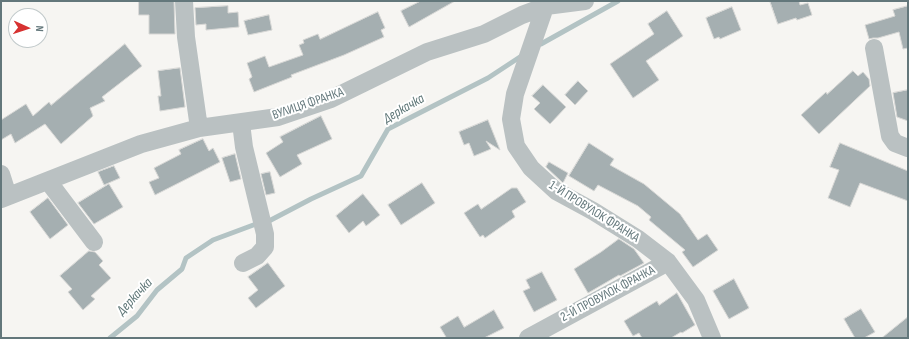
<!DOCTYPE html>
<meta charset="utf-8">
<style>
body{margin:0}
#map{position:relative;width:909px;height:339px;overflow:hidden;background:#f6f5f2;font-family:"Sofia Sans Condensed",sans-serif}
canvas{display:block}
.frame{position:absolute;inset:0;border:2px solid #63777b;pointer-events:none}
.north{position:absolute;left:8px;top:8px;width:40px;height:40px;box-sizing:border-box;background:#fff;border:1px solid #c1c9ca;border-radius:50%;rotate:93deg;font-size:11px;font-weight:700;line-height:16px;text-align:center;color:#63777b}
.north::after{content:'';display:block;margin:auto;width:14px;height:18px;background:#d73231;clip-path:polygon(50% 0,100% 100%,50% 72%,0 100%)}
</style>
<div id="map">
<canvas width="909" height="339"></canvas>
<div class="frame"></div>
<div class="north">N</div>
</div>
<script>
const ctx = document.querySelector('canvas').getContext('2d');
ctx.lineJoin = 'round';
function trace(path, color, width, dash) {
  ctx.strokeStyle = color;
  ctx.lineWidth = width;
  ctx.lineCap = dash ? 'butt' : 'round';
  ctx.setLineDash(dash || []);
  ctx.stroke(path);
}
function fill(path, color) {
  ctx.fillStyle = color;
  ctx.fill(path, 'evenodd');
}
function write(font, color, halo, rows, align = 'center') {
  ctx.font = font + ' "Sofia Sans Condensed",sans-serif';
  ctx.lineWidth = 4;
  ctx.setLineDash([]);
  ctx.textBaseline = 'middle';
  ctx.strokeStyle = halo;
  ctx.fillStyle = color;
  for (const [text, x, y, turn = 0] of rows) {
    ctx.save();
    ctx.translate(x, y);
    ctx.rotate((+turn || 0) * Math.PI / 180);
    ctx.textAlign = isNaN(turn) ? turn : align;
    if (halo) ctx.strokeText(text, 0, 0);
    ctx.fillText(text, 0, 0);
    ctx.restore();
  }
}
const stream = new Path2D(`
 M 541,44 L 618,1
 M 269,221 L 311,199 L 361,176 L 388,129 L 488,78 L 523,55
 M 110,338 L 137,316 L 157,290 L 182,269 L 186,258 L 213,240 L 256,224`);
const building = new Path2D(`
 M 139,1 L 174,1 L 175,34 L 149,34 L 149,15 L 139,15 Z
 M 421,1 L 455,1 L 409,27 L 401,11 Z
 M 770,1 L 799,1 L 800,5 L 808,3 L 812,15 L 797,20 L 796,18 L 778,24 Z
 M 228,6 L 228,13 L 238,12 L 239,27 L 206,30 L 206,24 L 196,25 L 195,8 Z
 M 908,6 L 908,48 L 903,49 L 899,32 L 878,38 L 873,38 L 869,39 L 865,25 L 895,16 L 893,10 Z
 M 732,7 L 741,30 L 720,39 L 719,37 L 714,39 L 706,18 Z
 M 667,11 L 683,36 L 646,61 L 659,80 L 633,98 L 610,64 L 654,34 L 648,24 Z
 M 378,12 L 385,28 L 381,30 L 384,37 L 344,55 L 291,75 L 292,77 L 254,92 L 249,79 L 252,77 L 247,63 L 265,56 L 269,67 L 303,55 L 299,45 L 304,43 L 303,40 L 318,34 L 320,39 Z
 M 269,15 L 272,30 L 248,35 L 244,21 Z
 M 125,44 L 142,66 L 102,97 L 105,101 L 90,108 L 93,116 L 61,144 L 45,124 L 15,143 L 11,134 L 1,140 L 1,120 L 26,104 L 33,116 L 49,102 L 51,105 Z
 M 180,68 L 185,107 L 160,111 L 158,96 L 161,96 L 158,71 Z
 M 853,71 L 858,76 L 863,72 L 869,79 L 870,86 L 819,134 L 801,115 L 826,92 L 827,94 Z
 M 578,81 L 588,91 L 575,105 L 565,95 Z
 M 543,85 L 566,107 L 550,124 L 534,109 L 540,103 L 532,96 Z
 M 908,90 L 908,121 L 897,117 L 893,93 Z
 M 321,116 L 332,139 L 297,155 L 302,164 L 280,177 L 266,153 L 283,142 L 280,137 Z
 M 488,120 L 500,150 L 486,141 L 491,149 L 474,156 L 469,143 L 464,145 L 459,132 Z
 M 203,139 L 209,151 L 213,148 L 220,162 L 155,195 L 149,182 L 159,178 L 154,168 L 181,154 L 179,150 Z
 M 589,143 L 614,159 L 610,165 L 644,184 L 680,214 L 698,240 L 707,234 L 718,250 L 693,267 L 682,252 L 685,250 L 649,220 L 651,217 L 638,206 L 598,185 L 594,191 L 569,176 Z
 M 840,143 L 908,171 L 908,201 L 860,183 L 850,207 L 828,198 L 839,170 L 830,167 Z
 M 235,154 L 241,179 L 230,182 L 222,158 Z
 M 549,162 L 568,173 L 563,183 L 546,167 Z
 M 114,166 L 120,178 L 104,185 L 98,172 Z
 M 270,172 L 275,193 L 266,195 L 261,174 Z
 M 422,183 L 435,203 L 401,225 L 388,205 Z
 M 109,184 L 123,207 L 94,224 L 78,203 Z
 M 512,188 L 517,188 L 526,202 L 512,211 L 515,217 L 485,238 L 483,235 L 480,237 L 464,213 L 478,204 L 481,209 Z
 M 363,194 L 380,215 L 366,226 L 363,221 L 349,233 L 336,216 Z
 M 48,198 L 68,225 L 50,239 L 30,212 Z
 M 619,239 L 634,249 L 644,263 L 620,276 L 619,275 L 588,293 L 574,269 L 601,252 Z
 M 89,251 L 95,252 L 103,261 L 99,265 L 111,278 L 91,296 L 95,299 L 83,310 L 68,292 L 72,289 L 60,276 Z
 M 268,263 L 285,286 L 256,308 L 248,298 L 258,290 L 248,277 Z
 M 542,272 L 557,300 L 534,312 L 523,291 L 530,288 L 526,280 Z
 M 734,279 L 749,308 L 729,319 L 713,291 Z
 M 677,293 L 695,325 L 682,333 L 681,332 L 671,338 L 642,338 L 639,333 L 633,336 L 624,321 L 657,301 L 659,305 Z
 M 861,309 L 875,332 L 864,338 L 855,338 L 844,319 Z
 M 494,310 L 504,328 L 484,338 L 443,338 L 446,337 L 440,327 L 458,316 L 464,327 Z
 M 908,317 L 908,338 L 882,338 Z`);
const minor = new Path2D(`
 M 184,1 L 186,37 L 199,128
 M 547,1 L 515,94 L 511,119 L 516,146 L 531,168 L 556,191 L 593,211 L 638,239 L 668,262 L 696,300 L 712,338
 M 874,48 L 890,136 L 895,143 L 908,148
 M 241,123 L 244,147 L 265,234 L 265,247 L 257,256 L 243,263
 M 1,174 L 8,196
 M 48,181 L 94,242
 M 1,199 L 141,144 L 199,128 L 278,117 L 331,99 L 427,52 L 484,34 L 522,15 L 546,6 L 585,1
 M 528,338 L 668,262`);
const streetNames = [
 ["ВУЛИЦЯ ФРАНКА",308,104,-19],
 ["1-Й ПРОВУЛОК ФРАНКА",594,212,32],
 ["2-Й ПРОВУЛОК ФРАНКА",608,294,-28]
];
const waterNames = [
 ["Деркачка",404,109,-30],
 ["Деркачка",135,297,-47]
];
trace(stream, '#b3c3c4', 5);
fill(building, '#a5afb1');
trace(building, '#d7d7d5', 1);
trace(minor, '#bac1c2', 18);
write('13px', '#63777b', '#fff', streetNames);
write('italic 14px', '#5e7677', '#fff', waterNames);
</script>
